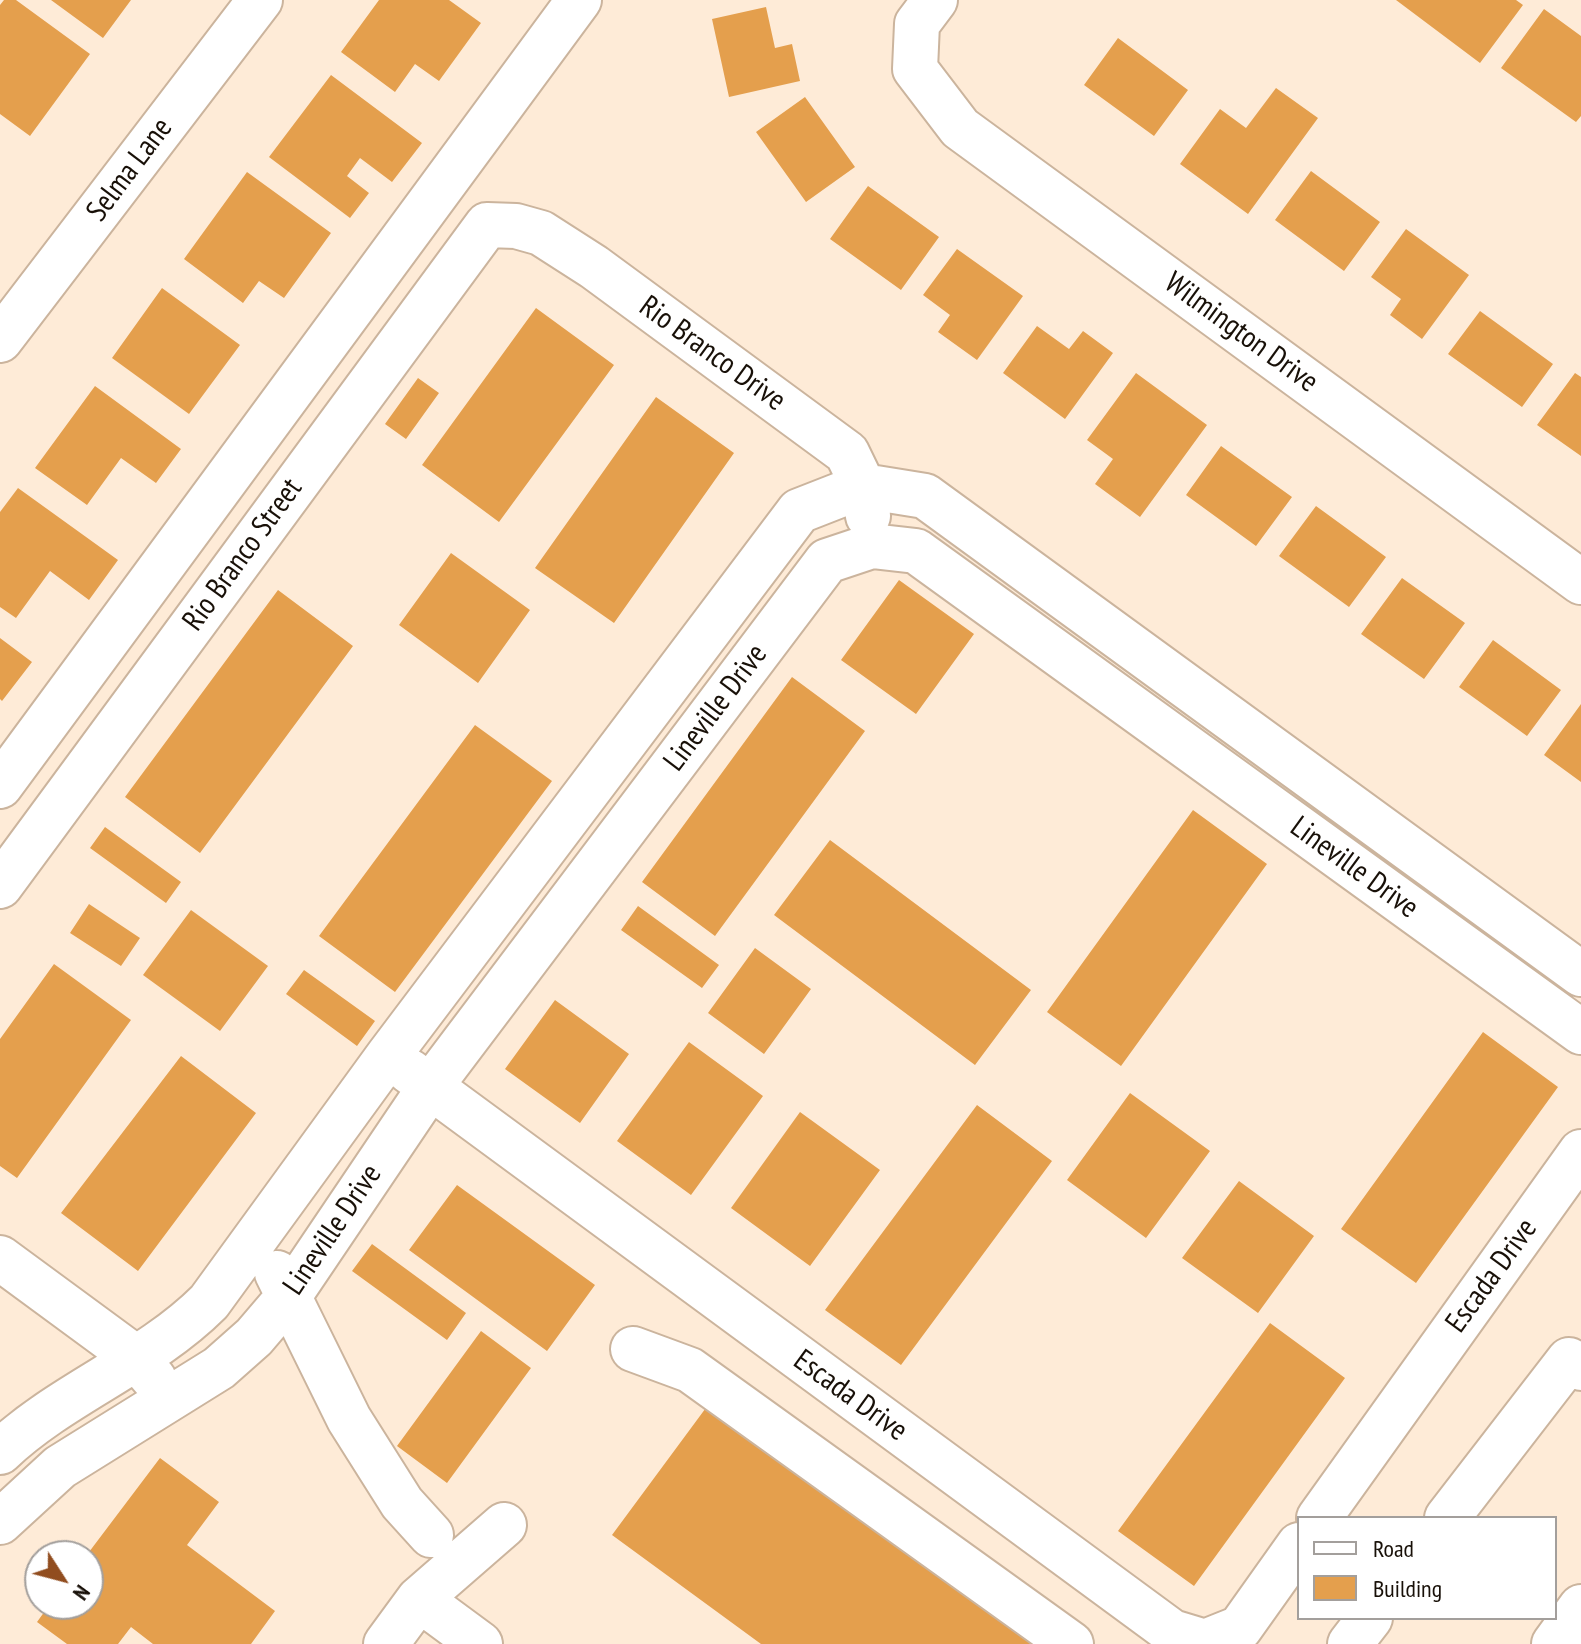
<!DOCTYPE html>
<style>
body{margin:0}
#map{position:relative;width:1581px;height:1644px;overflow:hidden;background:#feebd7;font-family:"PT Sans Narrow",sans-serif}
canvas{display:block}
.legend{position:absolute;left:1297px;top:1516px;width:260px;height:104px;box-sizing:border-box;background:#fff;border:2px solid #a39f9c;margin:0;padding:10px 14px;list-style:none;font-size:24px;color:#181008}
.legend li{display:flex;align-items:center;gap:16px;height:40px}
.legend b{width:40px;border:2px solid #a39f9c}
.north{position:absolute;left:24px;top:1540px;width:80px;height:80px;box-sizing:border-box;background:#fff;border:2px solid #a39f9c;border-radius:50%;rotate:126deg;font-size:22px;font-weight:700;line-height:32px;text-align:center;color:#181008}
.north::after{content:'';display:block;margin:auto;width:28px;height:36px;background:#914d1f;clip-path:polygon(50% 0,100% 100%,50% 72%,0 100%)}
</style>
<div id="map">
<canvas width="1581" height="1644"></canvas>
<ul class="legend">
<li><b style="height:10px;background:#fff"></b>Road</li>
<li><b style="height:22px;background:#e49f4d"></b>Building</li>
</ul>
<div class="north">N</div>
</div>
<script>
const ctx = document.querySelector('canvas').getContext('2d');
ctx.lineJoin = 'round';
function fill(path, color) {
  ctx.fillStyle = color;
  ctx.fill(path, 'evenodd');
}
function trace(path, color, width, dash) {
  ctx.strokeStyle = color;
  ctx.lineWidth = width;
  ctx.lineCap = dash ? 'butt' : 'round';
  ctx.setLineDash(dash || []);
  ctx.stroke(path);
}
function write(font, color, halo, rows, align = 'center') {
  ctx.font = font + ' "PT Sans Narrow",sans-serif';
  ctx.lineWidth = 6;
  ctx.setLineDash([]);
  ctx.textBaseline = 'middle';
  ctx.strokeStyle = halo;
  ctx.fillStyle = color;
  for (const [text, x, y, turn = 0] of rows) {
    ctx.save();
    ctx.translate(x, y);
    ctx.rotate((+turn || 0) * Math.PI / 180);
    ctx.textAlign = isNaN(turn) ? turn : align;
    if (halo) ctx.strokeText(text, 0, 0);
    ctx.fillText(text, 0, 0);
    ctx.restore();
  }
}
const building = new Path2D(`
 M 4,0 L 16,0 L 90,54 L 30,136 L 0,114 L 0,5 Z
 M 51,0 L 131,0 L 103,38 Z
 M 379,0 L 449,0 L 481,23 L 439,81 L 415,64 L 395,92 L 341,52 Z
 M 1396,0 L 1516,0 L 1523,5 L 1480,63 Z
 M 766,7 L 775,48 L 792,44 L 800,81 L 729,97 L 712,19 Z
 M 1544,9 L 1581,36 L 1581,116 L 1576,122 L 1501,68 Z
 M 1118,38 L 1188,90 L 1154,136 L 1084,85 Z
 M 331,75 L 422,143 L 392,182 L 360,158 L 347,176 L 369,193 L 350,218 L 269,157 Z
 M 1276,88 L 1318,118 L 1248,214 L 1180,164 L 1220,109 L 1246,128 Z
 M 805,97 L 855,167 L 806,202 L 756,132 Z
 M 1311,171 L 1380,222 L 1344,271 L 1275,220 Z
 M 247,172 L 331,233 L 284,298 L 259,281 L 243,303 L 184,259 Z
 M 868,186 L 939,237 L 901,290 L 830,239 Z
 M 1406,229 L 1469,275 L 1422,339 L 1390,315 L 1401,299 L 1371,277 Z
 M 957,249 L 1023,296 L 977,360 L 938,332 L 950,315 L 923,295 Z
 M 162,288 L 240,345 L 189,414 L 112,358 Z
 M 536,308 L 614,365 L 499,522 L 422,465 Z
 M 1480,311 L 1553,364 L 1522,407 L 1448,354 Z
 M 1037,326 L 1069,349 L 1083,331 L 1113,353 L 1065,419 L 1003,373 Z
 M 1136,373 L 1207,425 L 1140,517 L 1095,484 L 1113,459 L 1087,440 Z
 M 1575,373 L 1581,377 L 1581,456 L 1537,425 Z
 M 418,378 L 439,393 L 406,439 L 385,424 Z
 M 95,386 L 181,449 L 156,483 L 121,458 L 87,505 L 35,468 Z
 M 656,397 L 734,453 L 614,623 L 535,568 Z
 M 1221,446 L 1292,497 L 1256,546 L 1186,495 Z
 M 18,488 L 118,560 L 89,600 L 50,571 L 16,618 L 0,607 L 0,512 Z
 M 1316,506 L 1386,557 L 1349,607 L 1279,556 Z
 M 451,553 L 530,610 L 478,683 L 399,625 Z
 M 1402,578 L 1465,623 L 1424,679 L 1361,634 Z
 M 899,580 L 974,634 L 916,714 L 841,660 Z
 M 278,590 L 353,646 L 200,853 L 125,797 Z
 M 0,638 L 32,662 L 2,701 L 0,699 Z
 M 1493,640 L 1561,690 L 1527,736 L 1459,687 Z
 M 792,677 L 865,731 L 715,936 L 642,882 Z
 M 1581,704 L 1581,782 L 1544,755 Z
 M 475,725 L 552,781 L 395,992 L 319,936 Z
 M 1193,810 L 1267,864 L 1121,1066 L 1047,1012 Z
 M 105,827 L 181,882 L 166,903 L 90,848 Z
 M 830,840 L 1031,990 L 975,1065 L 774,915 Z
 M 89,904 L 140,938 L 121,966 L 70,933 Z
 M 638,906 L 719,965 L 702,988 L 621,930 Z
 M 191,910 L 268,966 L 220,1031 L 143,975 Z
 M 755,948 L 811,989 L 764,1054 L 708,1013 Z
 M 54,964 L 131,1020 L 17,1178 L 0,1166 L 0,1039 Z
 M 304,970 L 375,1021 L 357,1046 L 286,994 Z
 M 555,1000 L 629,1054 L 580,1123 L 505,1069 Z
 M 1483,1032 L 1558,1087 L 1416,1283 L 1341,1229 Z
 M 689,1042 L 763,1096 L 691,1195 L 617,1141 Z
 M 181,1056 L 256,1113 L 138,1271 L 61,1213 Z
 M 1130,1093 L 1210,1151 L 1146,1238 L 1067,1180 Z
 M 977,1105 L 1052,1161 L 901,1365 L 825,1310 Z
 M 800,1112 L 880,1170 L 810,1266 L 731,1208 Z
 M 1239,1181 L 1314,1236 L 1258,1313 L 1182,1258 Z
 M 457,1185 L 595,1285 L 547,1351 L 409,1250 Z
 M 372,1244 L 466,1313 L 447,1340 L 352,1271 Z
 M 1270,1323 L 1345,1378 L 1194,1586 L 1118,1531 Z
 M 481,1331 L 531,1368 L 447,1483 L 397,1446 Z
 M 711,1401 L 1043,1644 L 761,1644 L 612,1535 Z
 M 160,1458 L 219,1502 L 187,1545 L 275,1611 L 251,1644 L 153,1644 L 131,1627 L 118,1644 L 67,1644 L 37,1622 L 50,1604 L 88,1604 L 86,1556 Z`);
const minor = new Path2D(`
 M 935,0 L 917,24 L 915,69 L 960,128 L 1581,582
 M 0,340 L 260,0
 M 0,786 L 579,0
 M 0,886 L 487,225 L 516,226 L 541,233 L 594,267 L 847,453 L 863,486 L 868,516
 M 409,1071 L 1172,1632 L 1205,1642 L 1240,1628 L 1299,1545
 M 0,1258 L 136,1358 L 154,1379
 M 277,1273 L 349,1419 L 402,1503 L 431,1535
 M 633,1349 L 690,1370 L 1071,1644
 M 0,1452 C 62,1393 148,1363 209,1302 L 388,1056 L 799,511 L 863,486 L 925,496 L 1581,974
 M 1319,1518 L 1581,1152
 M 1447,1518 L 1569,1360 L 1581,1368
 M 0,1522 L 60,1467 L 219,1368 L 254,1337 L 289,1296 L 430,1087 L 827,561 L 872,546 L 916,551 L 1581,1032
 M 419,1599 L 480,1644
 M 386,1644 L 419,1599 L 504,1525
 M 1350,1644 L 1370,1618
 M 1554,1644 L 1581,1607`);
const streetNames = [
 ["Selma Lane",130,170,-53],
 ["Wilmington Drive",1241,333,36],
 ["Rio Branco Drive",712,354,36],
 ["Rio Branco Street",243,555,-54],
 ["Lineville Drive",716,708,-53],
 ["Lineville Drive",1354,868,36],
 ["Lineville Drive",333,1230,-56],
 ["Escada Drive",1492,1276,-54],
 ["Escada Drive",850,1396,36]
];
fill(building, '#e49f4d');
trace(minor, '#cbb49d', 48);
trace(minor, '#fff', 44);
write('30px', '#181008', '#fff', streetNames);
</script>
